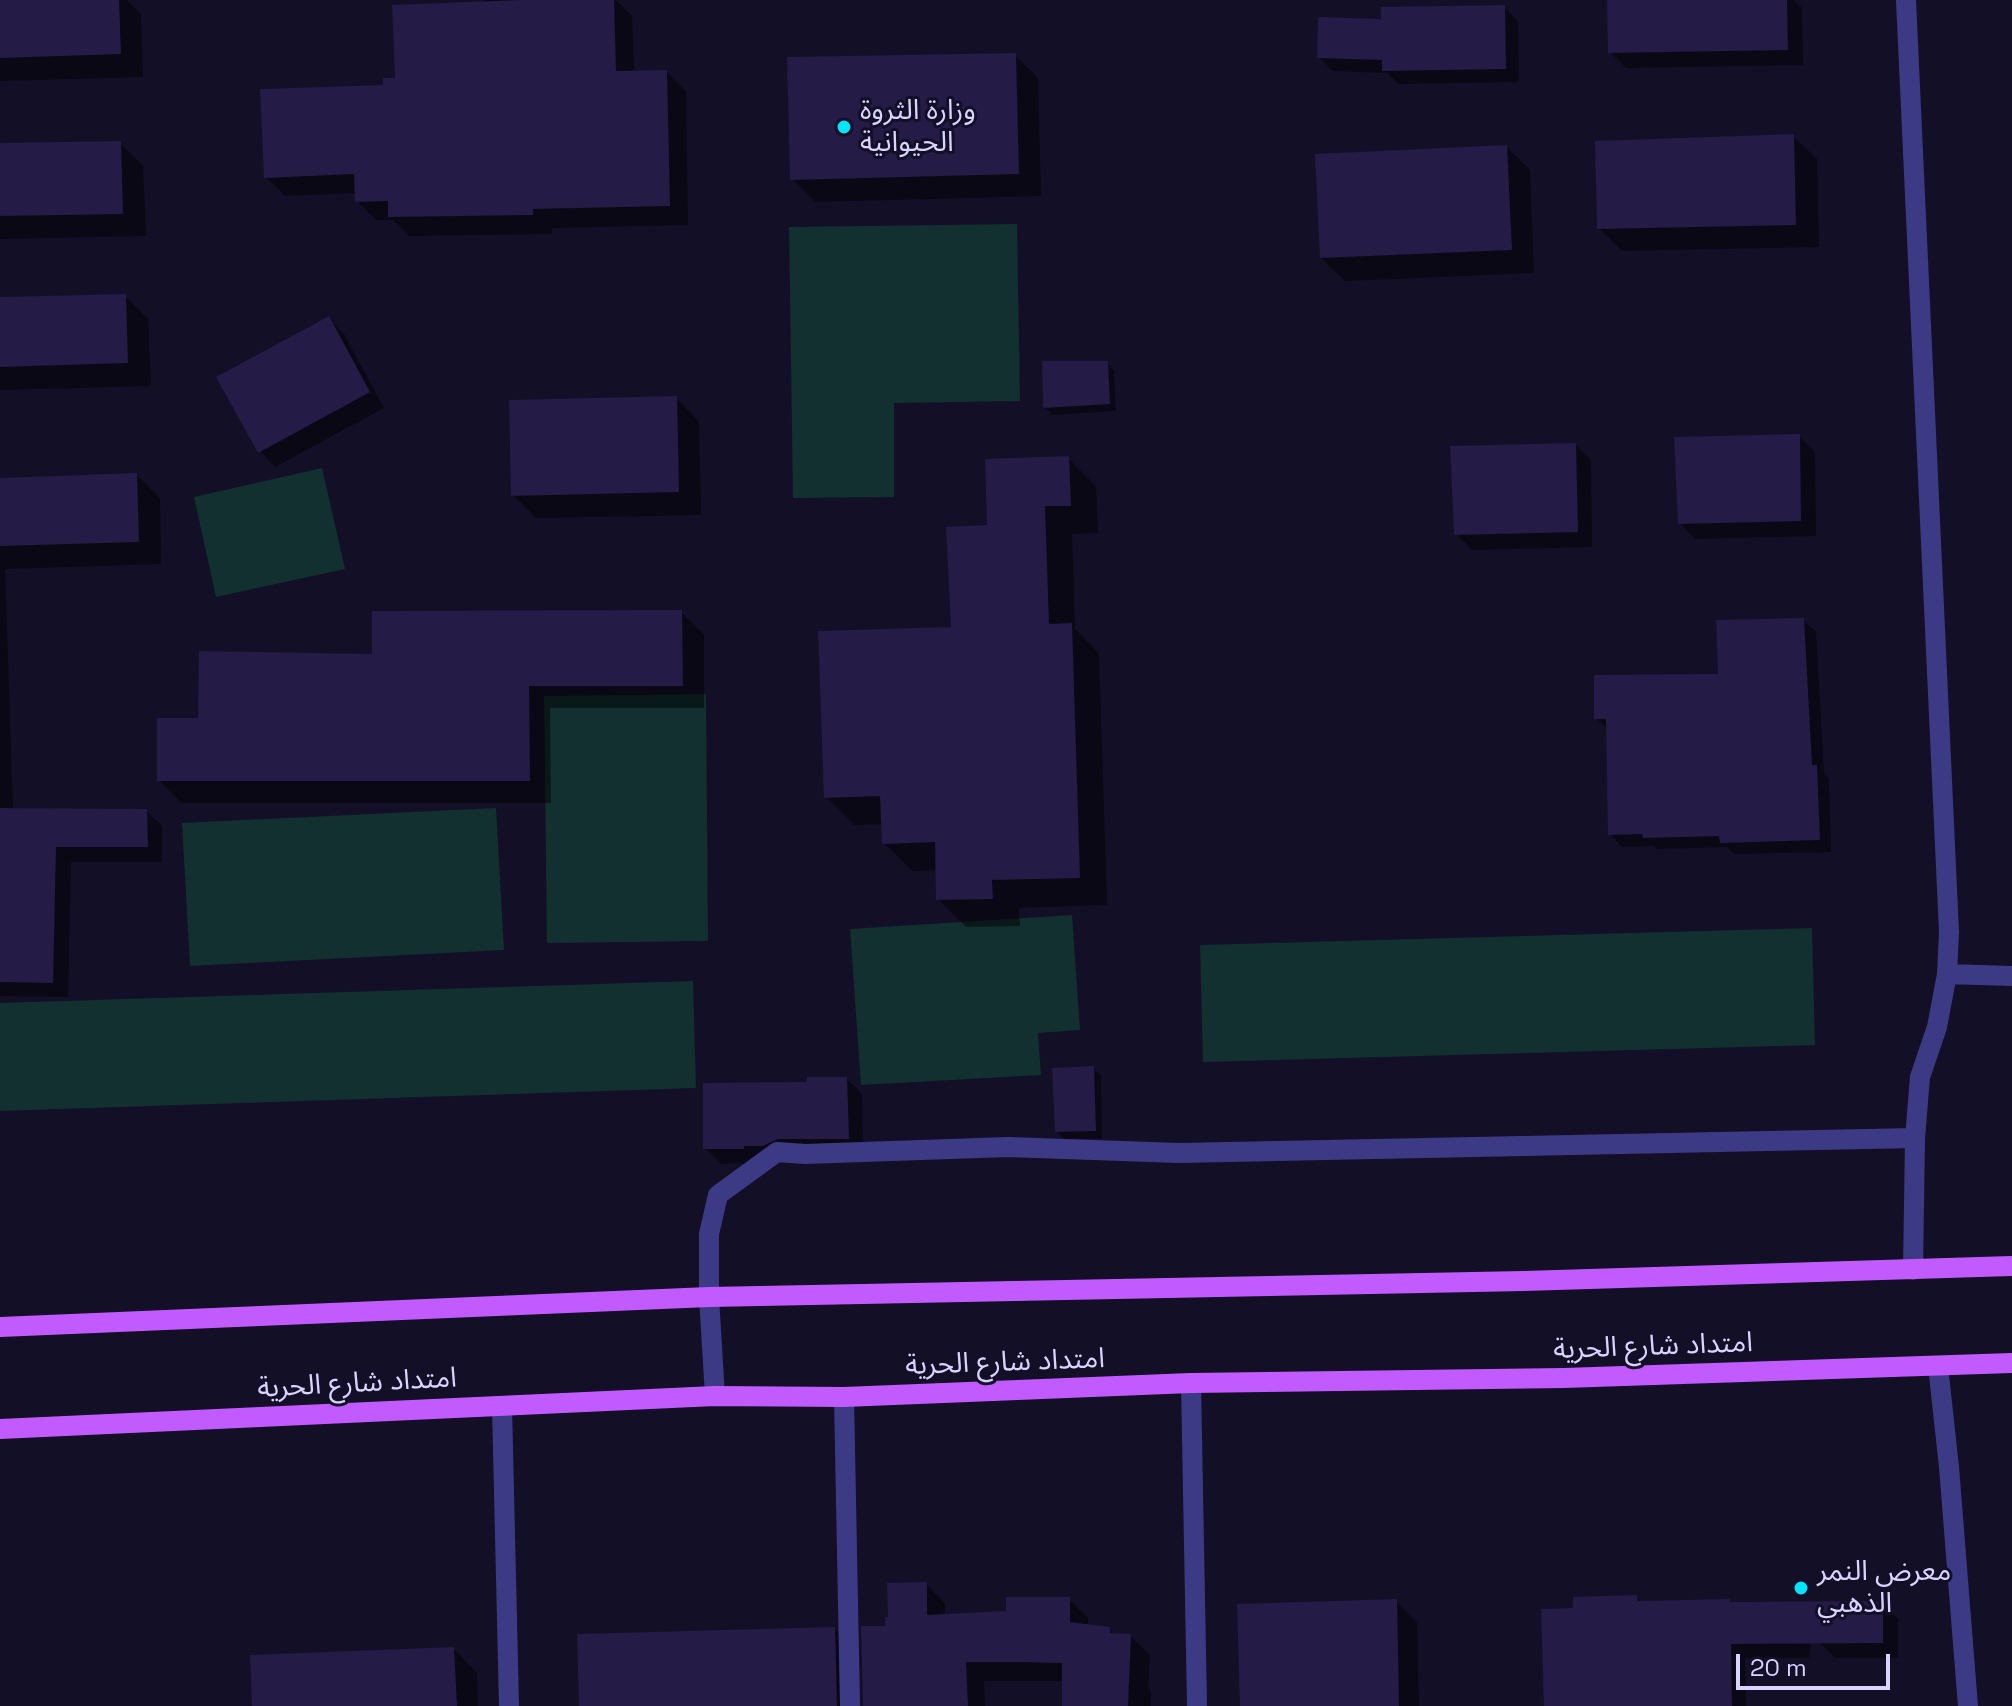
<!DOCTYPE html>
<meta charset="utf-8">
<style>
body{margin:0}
#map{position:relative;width:2012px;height:1706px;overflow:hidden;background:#130f26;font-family:"Space Grotesk",sans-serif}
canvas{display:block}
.scale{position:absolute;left:1736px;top:1654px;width:154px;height:36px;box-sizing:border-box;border:4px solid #d9d4ff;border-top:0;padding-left:10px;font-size:24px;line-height:28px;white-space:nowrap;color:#d9d4ff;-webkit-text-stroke:6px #130f26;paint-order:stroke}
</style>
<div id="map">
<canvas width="2012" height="1706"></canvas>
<div class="scale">20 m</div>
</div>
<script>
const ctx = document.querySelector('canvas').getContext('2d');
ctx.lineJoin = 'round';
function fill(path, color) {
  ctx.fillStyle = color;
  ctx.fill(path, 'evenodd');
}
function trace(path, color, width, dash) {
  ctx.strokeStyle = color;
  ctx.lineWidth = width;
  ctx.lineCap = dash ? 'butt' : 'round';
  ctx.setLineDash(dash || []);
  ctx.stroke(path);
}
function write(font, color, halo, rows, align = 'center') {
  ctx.font = font + ' "Space Grotesk","Noto Sans Arabic",sans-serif';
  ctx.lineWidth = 6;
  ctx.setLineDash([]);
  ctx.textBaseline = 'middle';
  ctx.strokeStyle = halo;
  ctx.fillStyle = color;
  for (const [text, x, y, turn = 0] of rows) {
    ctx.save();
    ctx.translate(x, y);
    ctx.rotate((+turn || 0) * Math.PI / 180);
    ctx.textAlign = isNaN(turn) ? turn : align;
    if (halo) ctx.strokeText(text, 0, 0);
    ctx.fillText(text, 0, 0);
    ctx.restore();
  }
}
const green = new Path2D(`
 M 1017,224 L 1020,401 L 894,403 L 894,497 L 793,498 L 789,227 Z
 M 322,468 L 345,569 L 216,597 L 194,497 Z
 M 706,694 L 708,941 L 547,943 L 544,696 Z
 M 496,808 L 504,950 L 190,966 L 182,823 Z
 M 1072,915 L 1080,1030 L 1038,1033 L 1041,1075 L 861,1085 L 850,929 Z
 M 1812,928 L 1815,1045 L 1203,1062 L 1200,945 Z
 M 693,981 L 696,1088 L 0,1111 L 0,1003 Z`);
const shadow = new Path2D(`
 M 0,0 L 127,0 L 141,14 L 143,77 L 0,81 Z
 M 484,0 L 616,0 L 632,16 L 634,73 L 667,72 L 686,91 L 688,225 L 552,228 L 552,234 L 409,236 L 393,220 L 376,220 L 357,201 L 357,193 L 285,196 L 266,177 L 397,79 L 484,3 Z
 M 1609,0 L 1794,0 L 1802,8 L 1803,65 L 1626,68 L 1610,52 Z
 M 1504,7 L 1518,21 L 1519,82 L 1398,84 L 1387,73 L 1333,71 L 1319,57 L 1383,21 Z
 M 1015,55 L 1038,78 L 1041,196 L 815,202 L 792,179 Z
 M 1793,136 L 1817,159 L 1819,247 L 1622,251 L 1599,228 Z
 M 120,143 L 143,166 L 146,236 L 0,239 L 0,145 Z
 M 1507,147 L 1530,170 L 1534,273 L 1345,281 L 1321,258 Z
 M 125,296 L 148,319 L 151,386 L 0,390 L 0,299 Z
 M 329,319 L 344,334 L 384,408 L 275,467 L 260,451 Z
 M 1107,363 L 1114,371 L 1116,411 L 1052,415 L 1045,407 Z
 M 676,398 L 699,421 L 701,515 L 536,518 L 513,495 Z
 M 1799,436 L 1815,452 L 1816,536 L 1695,539 L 1680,523 Z
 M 1576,445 L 1591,460 L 1592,547 L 1472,550 L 1456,534 Z
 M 1068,458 L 1096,486 L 1098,533 L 1072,534 L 1075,629 L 1099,653 L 1107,905 L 1019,908 L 1020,926 L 966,927 L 938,899 L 937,870 L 912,871 L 884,843 L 883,824 L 854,825 L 826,797 L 953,629 L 989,527 Z
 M 137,475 L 160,498 L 161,564 L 5,569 L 13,810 L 146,811 L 162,826 L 162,862 L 71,862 L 68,997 L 0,996 L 0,480 Z
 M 681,612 L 704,634 L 704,708 L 550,708 L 551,803 L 181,803 L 159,780 L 199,720 L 374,656 Z
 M 1803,620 L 1816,632 L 1824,774 L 1829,779 L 1831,852 L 1734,854 L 1727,847 L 1657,849 L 1654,846 L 1622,847 L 1610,834 L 1608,730 L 1596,718 L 1720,676 Z
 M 1093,1068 L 1101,1076 L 1102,1138 L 1064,1139 L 1057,1132 Z
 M 847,1079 L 862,1094 L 863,1154 L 759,1163 L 721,1164 L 705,1148 L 809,1084 Z
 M 926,1584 L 945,1603 L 945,1616 L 1008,1613 L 1069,1599 L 1088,1618 L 1088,1626 L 1109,1629 L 1115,1635 L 1131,1636 L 1150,1655 L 1148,1687 L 1151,1690 L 1151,1706 L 1064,1706 L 1064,1681 L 984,1681 L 985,1706 L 865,1706 L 887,1628 Z
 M 1637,1597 L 1643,1603 L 1729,1601 L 1732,1604 L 1814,1618 L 1809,1658 L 1745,1658 L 1746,1706 L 1546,1706 L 1575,1609 Z
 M 1396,1601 L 1417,1622 L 1419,1706 L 1242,1706 Z
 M 1882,1603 L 1898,1619 L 1898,1658 L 1835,1658 L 1820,1643 Z
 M 835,1629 L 854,1648 L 855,1706 L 581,1706 Z
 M 454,1649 L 477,1673 L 478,1706 L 254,1706 Z`);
const building = new Path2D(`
 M 0,0 L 119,0 L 121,54 L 0,58 Z
 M 520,0 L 614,0 L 616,71 L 667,70 L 670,206 L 533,209 L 533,215 L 388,217 L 388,201 L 355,202 L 354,174 L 264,178 L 260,89 L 383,85 L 383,78 L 395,78 L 392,5 Z
 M 1607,0 L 1787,0 L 1788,50 L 1608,53 Z
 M 1505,5 L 1506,69 L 1382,71 L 1382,60 L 1317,58 L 1318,17 L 1381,19 L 1381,7 Z
 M 1016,53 L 1019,174 L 790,180 L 787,57 Z
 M 1794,134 L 1796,225 L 1597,229 L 1595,141 Z
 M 121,141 L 123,214 L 0,216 L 0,143 Z
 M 1507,145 L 1512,250 L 1320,258 L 1315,154 Z
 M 126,294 L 128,363 L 0,367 L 0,297 Z
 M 329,316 L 370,392 L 258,453 L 216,377 Z
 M 1042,361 L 1108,361 L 1110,404 L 1043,408 Z
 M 677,396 L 679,492 L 511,496 L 509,400 Z
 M 1800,434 L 1801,521 L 1678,524 L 1674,437 Z
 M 1576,443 L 1578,532 L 1454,535 L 1450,446 Z
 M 1069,456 L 1071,506 L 1045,506 L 1049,624 L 1072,623 L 1080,878 L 992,880 L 993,899 L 936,900 L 935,842 L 882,844 L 880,796 L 824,798 L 818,631 L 951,627 L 946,527 L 987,525 L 985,459 Z
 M 137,473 L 139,542 L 0,546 L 0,478 Z
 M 682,610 L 683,686 L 529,686 L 530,781 L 157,781 L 157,718 L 198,718 L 199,651 L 372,654 L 372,611 Z
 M 1804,618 L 1812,765 L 1817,765 L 1820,840 L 1720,843 L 1719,836 L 1643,838 L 1642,834 L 1608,835 L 1606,719 L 1594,719 L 1594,675 L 1718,674 L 1716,620 Z
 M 0,808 L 147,809 L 148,847 L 56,847 L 53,983 L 0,982 Z
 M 1094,1066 L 1096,1131 L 1055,1132 L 1052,1068 Z
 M 807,1077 L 847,1077 L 849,1139 L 778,1139 L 763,1146 L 744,1146 L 744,1149 L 703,1149 L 703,1083 L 807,1082 Z
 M 927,1582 L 927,1615 L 1006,1611 L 1006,1597 L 1070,1597 L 1070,1622 L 1110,1627 L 1110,1633 L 1131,1634 L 1128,1706 L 1062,1706 L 1062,1663 L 1017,1662 L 966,1662 L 968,1706 L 863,1706 L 861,1626 L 885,1626 L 885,1617 L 888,1617 L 887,1583 Z
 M 1637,1595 L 1638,1601 L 1730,1599 L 1730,1602 L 1883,1601 L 1883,1643 L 1731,1644 L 1732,1706 L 1544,1706 L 1541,1609 L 1573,1608 L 1573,1597 Z
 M 1397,1599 L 1399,1706 L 1240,1706 L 1237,1604 Z
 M 835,1627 L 837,1706 L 579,1706 L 577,1634 Z
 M 454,1647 L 457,1706 L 252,1706 L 250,1655 Z`);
const minor = new Path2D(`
 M 1906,0 L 1949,932 L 1947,974 L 1937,1027 L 1920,1077 L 1915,1138 L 1913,1270
 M 1947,974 L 2012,976
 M 1938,1366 L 1949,1467 L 1968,1706
 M 1191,1383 L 1197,1706
 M 715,1396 L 709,1297 L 709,1234 L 718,1195 L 777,1152 L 805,1154 L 1008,1147 L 1179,1153 L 1915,1138
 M 844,1397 L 850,1706
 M 502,1406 L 509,1706`);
const major = new Path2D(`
 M 0,1327 L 709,1297 L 1524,1281 L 2012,1266
 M 0,1429 L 715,1396 L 844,1397 L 1191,1383 L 1564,1378 L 2012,1363`);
const markers = [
 [844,127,8,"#00e5ff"],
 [1801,1588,8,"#00e5ff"]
];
const poiNames = [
 ["وزارة الثروة",860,111],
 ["الحيوانية",860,143],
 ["معرض النمر",1817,1572],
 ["الذهبي",1817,1604]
];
const streetNames = [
 ["امتداد شارع الحرية",1653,1347,-2],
 ["امتداد شارع الحرية",1005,1363,-2],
 ["امتداد شارع الحرية",357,1384,-3]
];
fill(green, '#12302f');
fill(shadow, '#0007');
fill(building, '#241b47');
trace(minor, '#3d3a85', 20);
trace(major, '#c25bff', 20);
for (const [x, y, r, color] of markers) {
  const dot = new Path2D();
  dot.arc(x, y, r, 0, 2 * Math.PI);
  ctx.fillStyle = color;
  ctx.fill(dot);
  trace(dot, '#130f26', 3);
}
write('28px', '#d9d4ff', '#130f26', poiNames, 'left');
write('28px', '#d9d4ff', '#130f26', streetNames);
</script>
